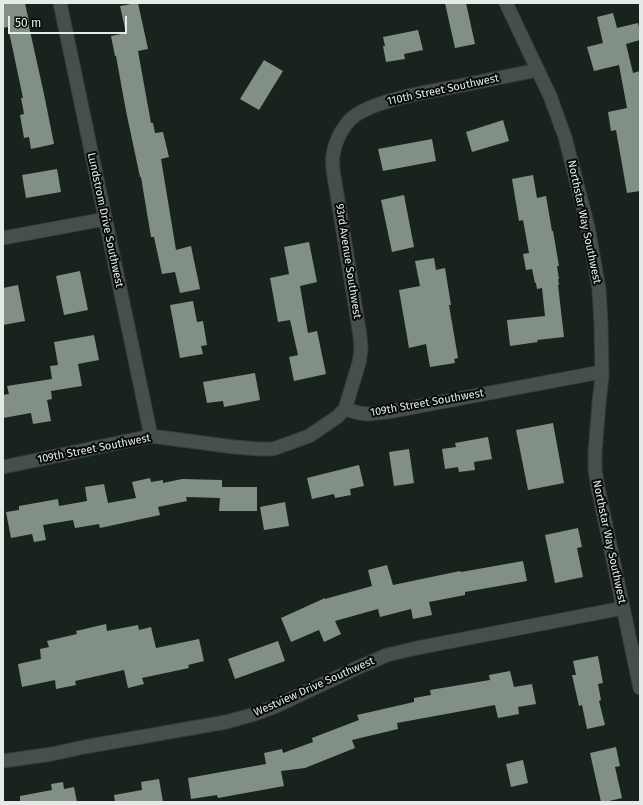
<!DOCTYPE html>
<style>
body{margin:0}
#map{position:relative;width:643px;height:805px;overflow:hidden;background:#18231d;font-family:"Fira Sans",sans-serif}
canvas{display:block}
.frame{position:absolute;inset:0;border:4px solid #e4ebe7;pointer-events:none}
.scale{position:absolute;left:8px;top:16px;width:119px;height:18px;box-sizing:border-box;border:2px solid #e4ebe7;border-top:0;padding-left:5px;font-size:12px;line-height:14px;white-space:nowrap;color:#e4ebe7;-webkit-text-stroke:3px #070b08;paint-order:stroke}
</style>
<div id="map">
<canvas width="643" height="805"></canvas>
<div class="frame"></div>
<div class="scale">50 m</div>
</div>
<script>
const ctx = document.querySelector('canvas').getContext('2d');
ctx.lineJoin = 'round';
function fill(path, color) {
  ctx.fillStyle = color;
  ctx.fill(path, 'evenodd');
}
function trace(path, color, width, dash) {
  ctx.strokeStyle = color;
  ctx.lineWidth = width;
  ctx.lineCap = dash ? 'butt' : 'round';
  ctx.setLineDash(dash || []);
  ctx.stroke(path);
}
function write(font, color, halo, rows, align = 'center') {
  ctx.font = font + ' "Fira Sans",sans-serif';
  ctx.lineWidth = 4;
  ctx.setLineDash([]);
  ctx.textBaseline = 'middle';
  ctx.strokeStyle = halo;
  ctx.fillStyle = color;
  for (const [text, x, y, turn = 0] of rows) {
    ctx.save();
    ctx.translate(x, y);
    ctx.rotate((+turn || 0) * Math.PI / 180);
    ctx.textAlign = isNaN(turn) ? turn : align;
    if (halo) ctx.strokeText(text, 0, 0);
    ctx.fillText(text, 0, 0);
    ctx.restore();
  }
}
const building = new Path2D(`
 M 3,3 L 25,3 L 29,22 L 28,22 L 44,94 L 54,144 L 31,149 L 29,137 L 24,138 L 20,115 L 24,114 L 21,98 L 23,98 L 8,27 L 3,28 Z
 M 137,3 L 138,3 L 148,49 L 138,51 L 151,123 L 153,123 L 155,133 L 163,132 L 169,157 L 161,159 L 176,250 L 191,246 L 200,289 L 180,293 L 175,272 L 162,274 L 154,237 L 151,237 L 141,177 L 140,177 L 126,111 L 116,56 L 115,56 L 111,36 L 126,33 L 120,6 Z
 M 445,3 L 466,3 L 475,44 L 455,48 Z
 M 613,13 L 617,28 L 638,23 L 640,33 L 640,40 L 626,44 L 633,73 L 640,71 L 640,191 L 627,193 L 616,130 L 611,131 L 608,112 L 627,108 L 619,65 L 594,71 L 587,47 L 603,43 L 597,17 Z
 M 418,30 L 423,50 L 404,54 L 405,59 L 386,62 L 383,46 L 385,46 L 383,37 Z
 M 264,60 L 283,71 L 259,110 L 240,99 Z
 M 503,120 L 509,141 L 472,152 L 466,132 Z
 M 432,139 L 436,161 L 383,171 L 378,149 Z
 M 57,169 L 61,192 L 26,198 L 22,175 Z
 M 533,175 L 537,198 L 546,196 L 552,231 L 553,231 L 559,266 L 557,266 L 559,279 L 558,279 L 559,285 L 558,285 L 564,337 L 537,340 L 538,342 L 510,346 L 507,320 L 545,316 L 542,288 L 537,289 L 536,283 L 535,283 L 532,269 L 526,270 L 523,254 L 529,253 L 523,220 L 519,221 L 512,179 Z
 M 404,195 L 414,247 L 392,252 L 381,200 Z
 M 309,242 L 317,282 L 300,286 L 308,333 L 317,331 L 326,374 L 294,381 L 289,357 L 298,355 L 290,320 L 278,322 L 270,278 L 289,274 L 284,247 Z
 M 434,258 L 436,270 L 445,268 L 451,305 L 449,305 L 458,358 L 454,359 L 455,363 L 430,367 L 426,344 L 409,348 L 399,290 L 420,286 L 415,261 Z
 M 80,271 L 88,310 L 64,315 L 56,276 Z
 M 18,285 L 25,321 L 3,325 L 3,288 Z
 M 193,301 L 197,322 L 203,321 L 207,345 L 201,346 L 203,354 L 180,358 L 170,305 Z
 M 94,335 L 99,360 L 78,364 L 82,386 L 51,391 L 52,399 L 47,400 L 51,421 L 33,424 L 31,413 L 3,418 L 3,395 L 9,394 L 7,386 L 52,379 L 50,366 L 58,365 L 54,342 Z
 M 255,373 L 260,400 L 224,407 L 223,401 L 207,403 L 203,382 Z
 M 553,423 L 564,483 L 528,490 L 516,430 Z
 M 488,437 L 492,459 L 474,462 L 475,470 L 459,472 L 458,467 L 445,469 L 442,449 L 456,447 L 455,443 Z
 M 409,449 L 414,483 L 394,486 L 389,452 Z
 M 359,465 L 364,486 L 350,489 L 351,495 L 335,498 L 334,494 L 312,499 L 307,478 Z
 M 150,478 L 151,482 L 163,480 L 163,483 L 182,479 L 222,480 L 222,487 L 257,487 L 257,511 L 219,511 L 220,498 L 186,497 L 187,501 L 158,507 L 160,515 L 100,528 L 99,524 L 75,528 L 73,520 L 43,525 L 46,540 L 34,542 L 32,534 L 11,538 L 6,512 L 19,510 L 19,506 L 58,499 L 59,506 L 87,501 L 85,487 L 104,484 L 108,503 L 136,498 L 132,482 Z
 M 285,502 L 289,526 L 264,530 L 260,507 Z
 M 578,528 L 582,547 L 577,548 L 583,577 L 555,583 L 545,535 Z
 M 523,561 L 527,581 L 465,592 L 465,595 L 429,602 L 432,615 L 413,619 L 411,609 L 380,617 L 378,609 L 335,621 L 341,634 L 324,642 L 319,630 L 291,642 L 281,618 L 325,598 L 325,599 L 372,586 L 368,570 L 387,565 L 393,585 L 460,571 L 461,572 Z
 M 106,624 L 107,631 L 138,625 L 139,630 L 151,627 L 156,648 L 199,639 L 204,661 L 188,665 L 189,668 L 142,678 L 144,684 L 128,688 L 124,670 L 75,681 L 76,685 L 56,689 L 55,680 L 22,687 L 18,664 L 41,659 L 40,649 L 49,647 L 47,641 L 77,634 L 76,631 Z
 M 278,641 L 285,661 L 235,679 L 228,659 Z
 M 598,656 L 603,683 L 598,684 L 601,700 L 599,701 L 605,725 L 587,729 L 582,705 L 579,706 L 572,675 L 576,675 L 573,661 Z
 M 510,671 L 514,687 L 532,684 L 536,704 L 518,707 L 519,714 L 498,718 L 495,705 L 397,723 L 398,729 L 352,740 L 355,748 L 305,768 L 281,771 L 284,786 L 218,798 L 217,795 L 191,799 L 188,778 L 266,764 L 264,753 L 282,749 L 283,753 L 313,742 L 312,738 L 359,720 L 357,715 L 414,702 L 414,698 L 431,695 L 430,690 L 490,680 L 489,675 Z
 M 616,747 L 620,766 L 615,767 L 622,798 L 605,802 L 601,802 L 590,753 Z
 M 523,760 L 528,783 L 511,787 L 506,764 Z
 M 159,779 L 163,802 L 115,802 L 114,795 L 142,790 L 141,782 Z
 M 63,782 L 64,789 L 74,787 L 77,802 L 20,802 L 20,796 L 52,790 L 51,784 Z`);
const minor = new Path2D(`
 M 60,3 L 151,436
 M 506,3 L 550,96 L 565,137 L 588,227 L 599,289 L 601,323 L 602,376 L 599,403 L 595,453 L 595,470 L 598,488 L 640,688
 M 3,238 L 105,219
 M 345,409 L 359,363 L 361,350 L 360,336 L 354,298 L 333,170 C 333,165 332,160 333,155 C 335,142 342,127 352,118 C 372,101 422,93 448,88 C 478,82 508,76 538,70
 M 3,467 L 151,436 L 234,447 L 260,449 L 273,449 L 309,436 L 337,417 L 345,409 L 359,413 L 368,414 L 388,412 L 601,372
 M 3,761 L 52,754 L 84,747 L 226,722 L 255,714 L 274,707 L 359,667 L 387,655 L 417,648 L 623,608`);
const streetNames = [
 ["110th Street Southwest",443,90,-12],
 ["Lundstrom Drive Southwest",105,220,78],
 ["Northstar Way Southwest",584,222,78],
 ["93rd Avenue Southwest",348,261,81],
 ["109th Street Southwest",427,403,-10],
 ["109th Street Southwest",94,449,-11],
 ["Northstar Way Southwest",609,542,78],
 ["Westview Drive Southwest",314,687,-24]
];
fill(building, '#818f87');
trace(minor, '#353d38', 15);
trace(minor, '#445049', 13);
write('11px', '#e4ebe7', '#070b08', streetNames);
</script>
